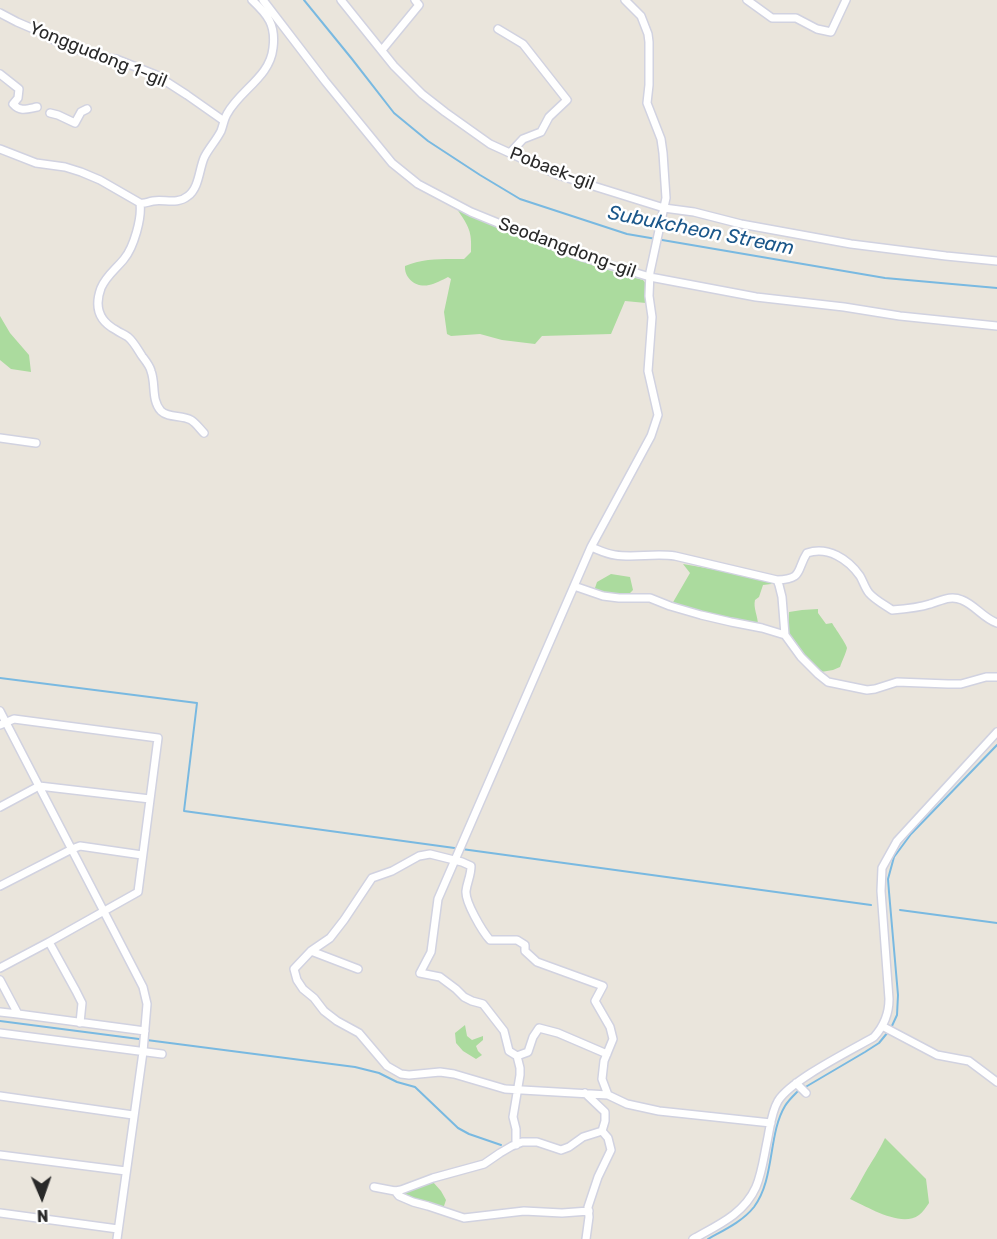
<!DOCTYPE html>
<style>
body{margin:0}
#map{position:relative;width:997px;height:1239px;overflow:hidden;background:#eae5dc;font-family:Rubik,sans-serif}
canvas{display:block}
.north{position:absolute;left:12px;top:1167px;width:60px;height:60px;-webkit-text-stroke:4px #fff;paint-order:stroke;rotate:178deg;font-size:16px;font-weight:700;line-height:24px;text-align:center;color:#292929}
.north::after{content:'';display:block;margin:auto;width:21px;height:27px;background:#292929;clip-path:polygon(50% 0,100% 100%,50% 72%,0 100%)}
</style>
<div id="map">
<canvas width="997" height="1239"></canvas>
<div class="north">N</div>
</div>
<script>
const ctx = document.querySelector('canvas').getContext('2d');
ctx.lineJoin = 'round';
function fill(path, color) {
  ctx.fillStyle = color;
  ctx.fill(path, 'evenodd');
}
function trace(path, color, width, dash) {
  ctx.strokeStyle = color;
  ctx.lineWidth = width;
  ctx.lineCap = dash ? 'butt' : 'round';
  ctx.setLineDash(dash || []);
  ctx.stroke(path);
}
function write(font, color, halo, rows, align = 'center') {
  ctx.font = font + ' Rubik,sans-serif';
  ctx.lineWidth = 5;
  ctx.setLineDash([]);
  ctx.textBaseline = 'middle';
  ctx.strokeStyle = halo;
  ctx.fillStyle = color;
  for (const [text, x, y, turn = 0] of rows) {
    ctx.save();
    ctx.translate(x, y);
    ctx.rotate((+turn || 0) * Math.PI / 180);
    ctx.textAlign = isNaN(turn) ? turn : align;
    if (halo) ctx.strokeText(text, 0, 0);
    ctx.fillText(text, 0, 0);
    ctx.restore();
  }
}
const green = new Path2D(`
 M 457,209 C 517,237 579,264 643,280 L 647,285 L 646,303 L 625,301 L 611,334 L 542,336 L 535,344 L 502,340 L 480,334 L 451,336 L 447,334 L 444,312 L 451,279 L 448,277 C 442,280 435,284 429,285 C 416,288 404,278 405,266 C 423,258 445,259 464,259 L 471,252 C 472,231 469,227 457,209 Z
 M 0,316 L 10,333 L 29,355 L 31,372 L 11,369 L 0,360 Z
 M 683,564 L 729,572 L 773,582 L 771,584 L 763,585 L 759,597 L 755,600 C 753,608 758,616 758,625 L 755,626 L 672,604 L 690,573 Z
 M 611,574 L 630,577 L 633,590 L 628,595 L 616,595 L 594,591 L 597,582 Z
 M 818,609 L 818,613 L 826,624 L 832,623 C 835,628 847,645 847,648 C 846,653 842,661 840,667 L 833,670 L 821,672 L 811,665 L 788,636 L 789,612 L 802,610 Z
 M 465,1025 L 467,1036 L 472,1040 L 483,1036 L 483,1040 L 476,1046 L 478,1051 L 482,1055 L 476,1059 L 463,1051 L 456,1043 L 455,1033 Z
 M 885,1138 L 926,1179 L 929,1203 C 926,1207 923,1212 919,1215 C 901,1228 868,1207 850,1199 C 856,1190 860,1182 865,1173 C 872,1161 879,1151 885,1138 Z
 M 433,1182 L 441,1191 L 446,1200 L 444,1206 L 438,1212 L 406,1203 L 398,1198 L 402,1192 Z`);
const stream = new Path2D(`
 M 304,0 L 352,59 L 394,113 L 428,141 L 480,175 L 520,199 L 627,234 L 885,278 L 997,288
 M 0,678 L 197,703 L 184,811 L 871,905
 M 900,910 L 997,923
 M 0,1021 L 355,1067 L 379,1073 L 397,1082 L 415,1087 L 458,1128 L 469,1134 L 501,1145
 M 891,1028 L 897,1015 L 898,995 L 889,892 L 888,879 L 894,857 L 911,834 L 997,745
 M 708,1239 C 724,1230 742,1222 754,1207 C 775,1179 768,1134 785,1106 C 788,1101 793,1096 797,1092 L 865,1052 L 879,1043 L 888,1032`);
const street = new Path2D(`
 M 263,0 L 325,81 L 392,163 L 418,184 L 471,212 L 579,256 L 650,277 L 756,297 L 844,307 L 900,316 L 997,326
 M 341,0 L 394,66 L 422,94 L 445,112 L 490,144 L 558,175 L 664,208 L 694,212 L 741,224 L 851,244 L 946,256 L 997,261
 M 747,0 L 772,18 L 796,18 L 817,29 L 831,32 L 846,0
 M 0,13 L 17,22 L 38,31 L 64,46 L 105,58 L 116,59 L 156,75 L 187,95 L 224,121
 M 498,29 L 523,44 L 567,100 L 549,117 L 541,132 L 523,139 L 510,153
 M 382,50 L 419,5 L 415,0
 M 0,74 L 19,89 L 18,98 L 13,104 C 20,112 27,109 37,107
 M 50,113 L 58,115 L 75,123 L 81,112 L 87,109
 M 0,149 L 36,163 L 65,167 L 81,172 L 100,180 L 140,203
 M 204,433 C 200,429 196,423 191,420 C 182,415 168,418 161,411 C 151,400 156,384 151,371 C 150,366 145,360 142,356 C 138,350 134,342 128,337 C 124,334 120,333 116,330 C 99,321 94,307 101,288 C 106,276 116,269 124,259 C 134,247 142,218 140,203 C 145,204 147,202 153,201 C 165,199 177,205 188,196 C 199,188 199,170 204,158 C 208,149 216,141 221,131 C 223,126 224,119 227,114 C 240,90 270,77 273,48 C 276,25 268,15 252,0
 M 0,438 L 36,443
 M 591,547 C 599,550 606,554 615,555 C 635,558 654,553 675,556 L 777,580 C 804,579 796,570 807,553 C 828,546 848,559 860,576 C 863,581 865,588 869,593 C 875,600 885,605 892,610 C 905,609 918,608 930,604 C 941,601 950,595 962,600 C 975,605 983,618 997,623
 M 777,580 L 779,585 L 782,597 L 785,635 L 801,657 L 818,674 L 828,682 L 867,690 L 875,689 L 897,682 L 948,684 L 961,684 L 986,677 L 997,677
 M 574,586 L 603,596 L 619,598 L 650,598 L 670,606 L 701,615 L 731,622 L 762,628 L 785,635
 M 0,711 L 143,987 L 147,1004 L 143,1052 L 117,1239
 M 0,725 L 14,719 L 158,738 L 138,892 L 49,942 L 76,991 L 82,1003 L 80,1023
 M 0,807 L 39,786 L 150,799
 M 0,886 L 72,849 L 80,846 L 142,855
 M 311,951 L 358,969
 M 0,968 L 49,942
 M 0,980 L 18,1014 L 145,1031
 M 0,1012 L 18,1014
 M 882,1026 L 937,1055 L 969,1061 L 997,1082
 M 0,1033 L 162,1054
 M 517,1056 L 528,1052 L 533,1037 L 539,1028 L 558,1033 L 607,1054
 M 796,1083 L 806,1093
 M 608,1095 L 602,1079 L 604,1061 L 613,1039 L 610,1027 L 595,1001 L 603,986 L 537,962 L 525,951 L 525,945 L 517,940 L 490,940 C 482,931 465,902 466,891 C 467,882 471,876 471,866 L 462,862 L 430,854 L 419,856 L 392,871 L 372,878 L 344,920 L 330,938 L 311,951 L 294,969 L 297,980 L 303,989 L 314,998 L 324,1011 L 337,1021 L 359,1033 L 387,1066 L 401,1074 L 409,1075 L 440,1072 L 454,1074 L 505,1089 L 608,1095 L 627,1104 L 659,1111 L 771,1123
 M 0,1096 L 133,1115
 M 516,1145 L 516,1129 L 513,1117 L 520,1075 L 520,1068 L 517,1056 L 509,1051 L 504,1031 L 483,1004 L 472,1001 L 464,997 L 456,989 L 440,977 L 420,973 L 431,952 L 438,899 L 591,547 L 651,436 L 658,415 L 648,371 L 652,317 L 649,296 L 650,272 L 666,198 L 663,153 L 661,139 L 647,103 L 649,85 L 649,42 L 648,34 L 641,16 L 625,0
 M 0,1155 L 126,1171
 M 374,1187 L 395,1191 L 401,1190 L 433,1178 L 484,1164 L 500,1153 L 512,1146 L 522,1142 L 537,1142 L 561,1150 L 569,1147 L 583,1137 L 602,1131 L 605,1121 L 605,1112 L 585,1093
 M 395,1191 L 399,1196 L 413,1202 L 428,1206 L 464,1218 L 524,1211 L 562,1213 L 589,1211
 M 0,1213 L 118,1229
 M 586,1239 L 589,1217 L 588,1207 L 598,1177 L 611,1150 L 608,1138 L 602,1131
 M 693,1239 C 718,1225 744,1214 756,1187 C 762,1173 764,1156 767,1142 C 770,1128 771,1113 778,1101 C 791,1080 850,1051 874,1037 C 884,1026 889,1014 889,999 L 881,891 L 882,868 L 897,841 L 997,732`);
const streetNames = [
 ["Yonggudong 1-gil",98,55,22],
 ["Pobaek-gil",552,169,21],
 ["Seodangdong-gil",567,248,20]
];
const waterNames = [
 ["Subukcheon Stream",701,231,11]
];
fill(green, '#abdb9e');
trace(stream, '#79b9e1', 2);
trace(street, '#d1d2e0', 10);
trace(street, '#fff', 7);
write('18px', '#292929', '#fff', streetNames);
write('italic 20px', '#1b578a', '#fff', waterNames);
</script>
